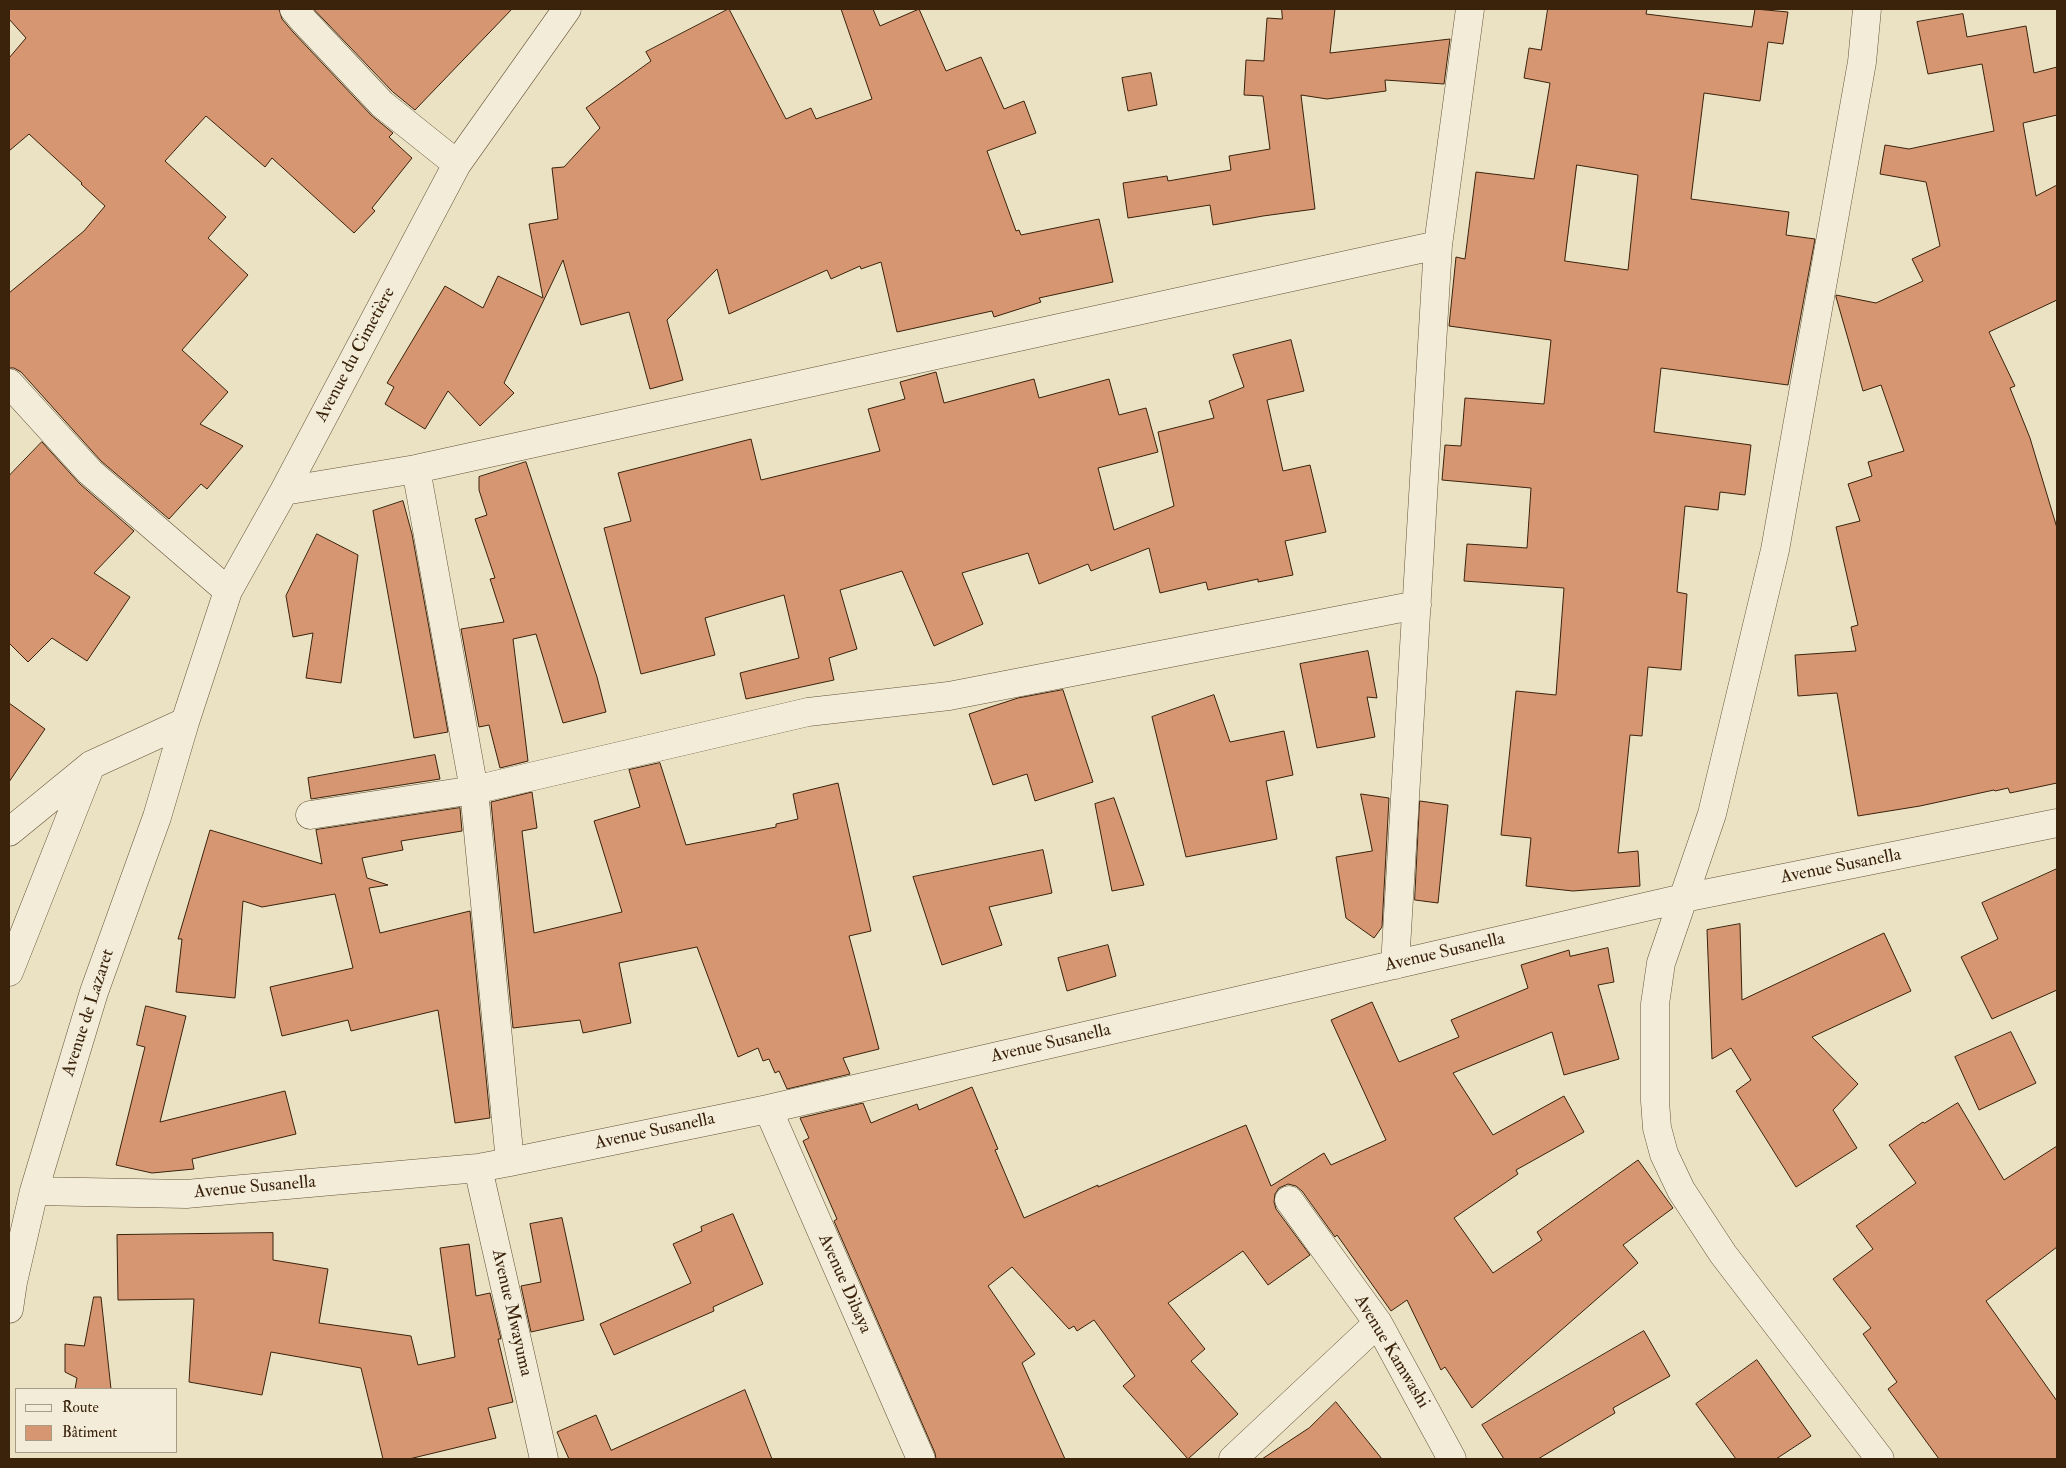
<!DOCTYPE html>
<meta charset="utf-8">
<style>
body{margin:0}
#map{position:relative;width:2066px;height:1468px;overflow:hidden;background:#ebe2c3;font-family:"IM FELL Double Pica",serif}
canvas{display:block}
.frame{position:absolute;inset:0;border:10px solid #3a220b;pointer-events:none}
.legend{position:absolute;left:15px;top:1388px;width:162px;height:65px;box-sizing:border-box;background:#f2ecd8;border:1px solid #a89b86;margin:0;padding:6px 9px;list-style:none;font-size:15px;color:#3a220b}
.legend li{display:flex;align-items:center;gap:10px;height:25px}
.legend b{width:25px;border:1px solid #a89b86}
</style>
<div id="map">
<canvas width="2066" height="1468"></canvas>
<div class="frame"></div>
<ul class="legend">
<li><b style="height:6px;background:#f2ecd8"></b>Route</li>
<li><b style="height:14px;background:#d69672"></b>Bâtiment</li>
</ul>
</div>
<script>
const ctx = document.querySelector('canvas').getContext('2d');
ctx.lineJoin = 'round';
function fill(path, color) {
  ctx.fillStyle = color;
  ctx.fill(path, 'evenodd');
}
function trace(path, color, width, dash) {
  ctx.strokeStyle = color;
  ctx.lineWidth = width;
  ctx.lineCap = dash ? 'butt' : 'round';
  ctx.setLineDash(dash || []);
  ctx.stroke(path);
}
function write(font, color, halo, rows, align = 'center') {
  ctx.font = font + ' "IM FELL Double Pica",serif';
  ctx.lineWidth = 4;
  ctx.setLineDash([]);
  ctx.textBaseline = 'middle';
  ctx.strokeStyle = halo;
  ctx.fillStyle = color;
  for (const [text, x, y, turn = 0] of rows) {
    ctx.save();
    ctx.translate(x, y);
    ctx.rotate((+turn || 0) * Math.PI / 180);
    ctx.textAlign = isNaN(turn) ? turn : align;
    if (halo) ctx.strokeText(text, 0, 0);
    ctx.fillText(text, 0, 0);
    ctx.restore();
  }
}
const building = new Path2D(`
 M 9,9 L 279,9 L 282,19 L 293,32 L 371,115 L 393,133 L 389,137 L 412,158 L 372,208 L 375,211 L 354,233 L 272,158 L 265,167 L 206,116 L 165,161 L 226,217 L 208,238 L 248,275 L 182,350 L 228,392 L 200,424 L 243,446 L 207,489 L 201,484 L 169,519 L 101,461 L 21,372 L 14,368 L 9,368 L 9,293 L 84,231 L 105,206 L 81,184 L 82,183 L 29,134 L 9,151 L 9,58 L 26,38 L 9,19 Z
 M 314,9 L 512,9 L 415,110 L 393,92 Z
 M 729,9 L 786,119 L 811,108 L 816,119 L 872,99 L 841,9 L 873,9 L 880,26 L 919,9 L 946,71 L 981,57 L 1004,109 L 1024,101 L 1036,133 L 987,151 L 1016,231 L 1019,230 L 1021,235 L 1099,219 L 1113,282 L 1039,298 L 1041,302 L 994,317 L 992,311 L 897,332 L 881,262 L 861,269 L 860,266 L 831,279 L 827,270 L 729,314 L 717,269 L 667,320 L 683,380 L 650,389 L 629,312 L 581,325 L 563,260 L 504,383 L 514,393 L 480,426 L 448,391 L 425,429 L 385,404 L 394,387 L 387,383 L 445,286 L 483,308 L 498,276 L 543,298 L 529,224 L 558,219 L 552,168 L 564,167 L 600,128 L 586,108 L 651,61 L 646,52 Z
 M 1282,9 L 1335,9 L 1330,53 L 1450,39 L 1444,84 L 1385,80 L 1386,91 L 1327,99 L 1301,95 L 1315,209 L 1263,216 L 1213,225 L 1210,205 L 1128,218 L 1123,183 L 1167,176 L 1168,181 L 1231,170 L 1229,156 L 1270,149 L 1263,96 L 1244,95 L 1246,60 L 1264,61 L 1267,18 L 1282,19 Z
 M 1548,9 L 1647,9 L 1646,14 L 1752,27 L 1755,9 L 1788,12 L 1783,44 L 1768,42 L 1760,101 L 1704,93 L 1691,199 L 1789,212 L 1786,235 L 1815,239 L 1788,385 L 1661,368 L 1654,432 L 1751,445 L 1745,495 L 1720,492 L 1718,510 L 1685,506 L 1677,592 L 1687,594 L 1681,670 L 1648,667 L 1642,736 L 1630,735 L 1618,853 L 1638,851 L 1640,886 L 1573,891 L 1526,886 L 1531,838 L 1501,835 L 1516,691 L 1556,695 L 1564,588 L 1464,581 L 1467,544 L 1527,548 L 1531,488 L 1442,480 L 1445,445 L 1461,446 L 1465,398 L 1544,404 L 1551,340 L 1449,326 L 1456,257 L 1465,259 L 1476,172 L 1534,179 L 1550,83 L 1524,78 L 1529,48 L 1541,50 ZM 1577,165 L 1638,175 L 1628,270 L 1565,261 Z
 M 1963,14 L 1967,37 L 2026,26 L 2034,73 L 2057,67 L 2057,115 L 2023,123 L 2036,196 L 2057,185 L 2057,300 L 1989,332 L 2015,386 L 2010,388 L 2030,438 L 2057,528 L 2057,783 L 2010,793 L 2008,788 L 1995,791 L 1994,790 L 1920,806 L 1858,816 L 1837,693 L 1798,696 L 1795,655 L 1856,651 L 1851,627 L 1858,625 L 1836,527 L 1860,521 L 1848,484 L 1872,476 L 1868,462 L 1904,451 L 1881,385 L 1863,391 L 1836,297 L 1836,295 L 1876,303 L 1923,281 L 1912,259 L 1940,246 L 1926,182 L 1880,174 L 1885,145 L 1909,149 L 1994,131 L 1982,64 L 1928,74 L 1917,22 Z
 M 1151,73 L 1157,105 L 1128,111 L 1122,78 Z
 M 1291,340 L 1304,391 L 1267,400 L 1283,471 L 1310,465 L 1326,532 L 1285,541 L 1293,575 L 1258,582 L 1258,579 L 1208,590 L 1206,582 L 1160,593 L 1149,548 L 1091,571 L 1088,564 L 1039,584 L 1028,553 L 962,573 L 983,624 L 934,646 L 902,571 L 840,590 L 857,649 L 829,658 L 834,680 L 746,699 L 740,673 L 799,658 L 784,595 L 705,618 L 715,655 L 641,674 L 604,528 L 631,521 L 618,473 L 751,439 L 761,480 L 880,451 L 868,409 L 905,399 L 900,382 L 936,372 L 944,403 L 1034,379 L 1039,398 L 1109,379 L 1119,415 L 1146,408 L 1158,452 L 1098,468 L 1114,530 L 1174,506 L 1158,432 L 1214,418 L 1209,401 L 1244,387 L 1233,355 Z
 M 42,442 L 80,484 L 134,531 L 94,573 L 130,597 L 87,661 L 52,638 L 28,662 L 9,643 L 9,476 Z
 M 526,462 L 597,677 L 606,712 L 563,723 L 536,634 L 513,639 L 528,761 L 500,768 L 489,725 L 479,727 L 461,629 L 504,622 L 490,579 L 495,578 L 475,519 L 487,515 L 479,490 L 479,477 Z
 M 403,501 L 412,534 L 448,732 L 414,738 L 373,511 Z
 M 317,534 L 358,555 L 341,683 L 306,678 L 313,633 L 293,637 L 286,596 Z
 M 1368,651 L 1377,698 L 1367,697 L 1375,737 L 1317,748 L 1300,664 Z
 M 1063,690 L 1093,782 L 1035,801 L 1027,774 L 993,785 L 969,714 L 1018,698 Z
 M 1214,695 L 1230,742 L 1284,731 L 1293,775 L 1266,781 L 1277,839 L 1186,857 L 1152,717 Z
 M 9,703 L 45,729 L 9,782 Z
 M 435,755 L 440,779 L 311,799 L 308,778 Z
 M 660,763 L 686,845 L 776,827 L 776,824 L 798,819 L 793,794 L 838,783 L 871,931 L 849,936 L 879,1049 L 843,1058 L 850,1074 L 787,1089 L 779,1071 L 775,1073 L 769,1059 L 763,1061 L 758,1048 L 738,1057 L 697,947 L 619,963 L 631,1023 L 583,1033 L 580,1020 L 513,1028 L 491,802 L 532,792 L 537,828 L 522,831 L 534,933 L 622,912 L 594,821 L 640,807 L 629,770 Z
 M 1361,794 L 1389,798 L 1382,927 L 1374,938 L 1346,918 L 1336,857 L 1372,851 Z
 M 1114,798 L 1144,885 L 1112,891 L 1095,804 Z
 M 1420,801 L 1448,805 L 1438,903 L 1415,900 Z
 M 460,808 L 462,831 L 401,841 L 403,850 L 362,858 L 367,878 L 388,885 L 369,888 L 380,933 L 470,911 L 490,1118 L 455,1123 L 438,1010 L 351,1031 L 348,1020 L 282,1036 L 270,987 L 353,968 L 335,894 L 262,907 L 243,901 L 235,998 L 176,992 L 182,939 L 178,939 L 210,830 L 322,864 L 316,830 Z
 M 1043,850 L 1052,893 L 989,907 L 1002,945 L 942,965 L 913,877 Z
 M 2057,869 L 2057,990 L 1992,1019 L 1961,957 L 1998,939 L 1982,903 Z
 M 1740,924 L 1742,1000 L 1884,933 L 1911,991 L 1812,1037 L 1858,1084 L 1833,1110 L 1857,1148 L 1796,1187 L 1736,1091 L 1751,1080 L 1731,1048 L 1712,1059 L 1707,930 Z
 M 1108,945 L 1116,976 L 1067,991 L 1058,958 Z
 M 1608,948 L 1614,982 L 1598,985 L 1619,1059 L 1564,1075 L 1552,1032 L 1453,1073 L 1493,1135 L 1564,1096 L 1584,1132 L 1516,1170 L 1518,1174 L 1454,1218 L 1493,1273 L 1542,1240 L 1537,1232 L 1638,1160 L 1673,1208 L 1623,1245 L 1638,1263 L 1472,1408 L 1445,1367 L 1441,1370 L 1407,1300 L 1391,1311 L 1337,1235 L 1335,1237 L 1302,1191 L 1296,1186 L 1288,1184 L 1279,1188 L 1275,1194 L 1274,1202 L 1276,1209 L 1310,1255 L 1268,1285 L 1243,1251 L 1168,1303 L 1205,1349 L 1191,1361 L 1238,1414 L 1188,1459 L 1123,1386 L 1135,1376 L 1094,1320 L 1077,1331 L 1074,1326 L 1069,1329 L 1012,1267 L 988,1286 L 1035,1354 L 1022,1363 L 1065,1459 L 936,1459 L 935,1453 L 834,1221 L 837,1219 L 803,1141 L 809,1138 L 800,1118 L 863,1103 L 871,1123 L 917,1104 L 919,1110 L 972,1087 L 998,1149 L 995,1150 L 1024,1218 L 1098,1185 L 1098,1187 L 1246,1125 L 1271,1186 L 1324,1153 L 1331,1165 L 1386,1140 L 1331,1020 L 1372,1002 L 1399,1062 L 1459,1037 L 1451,1020 L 1528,988 L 1521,965 L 1569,950 L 1570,956 Z
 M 146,1006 L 186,1016 L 160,1122 L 285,1091 L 296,1134 L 192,1159 L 194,1169 L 152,1173 L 116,1165 L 145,1047 L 137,1045 Z
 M 2011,1032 L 2036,1083 L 1979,1110 L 1955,1057 Z
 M 1958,1103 L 2004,1180 L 2057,1146 L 2057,1247 L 1986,1301 L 2057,1401 L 2057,1459 L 1939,1459 L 1888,1389 L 1897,1382 L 1863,1334 L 1871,1328 L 1833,1279 L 1873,1249 L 1856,1226 L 1916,1183 L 1889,1145 L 1923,1122 L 1924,1123 Z
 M 733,1214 L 763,1284 L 713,1307 L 714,1311 L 614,1355 L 600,1324 L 691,1283 L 673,1244 L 702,1231 L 701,1227 Z
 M 562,1218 L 584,1320 L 531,1332 L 521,1286 L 541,1282 L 530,1224 Z
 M 273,1233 L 273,1260 L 328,1269 L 319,1323 L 411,1336 L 418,1365 L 455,1357 L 440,1248 L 469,1244 L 476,1296 L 490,1293 L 501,1339 L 498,1339 L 513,1402 L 488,1408 L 496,1438 L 409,1459 L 383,1459 L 361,1368 L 271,1352 L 262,1395 L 189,1382 L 194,1299 L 118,1300 L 117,1235 Z
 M 94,1297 L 101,1297 L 111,1389 L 75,1389 L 77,1378 L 65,1372 L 65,1344 L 84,1346 Z
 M 1644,1331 L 1670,1376 L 1613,1408 L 1615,1413 L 1538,1459 L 1504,1459 L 1482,1425 Z
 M 1757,1360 L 1811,1436 L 1776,1459 L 1736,1459 L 1696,1404 Z
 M 745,1390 L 772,1459 L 569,1459 L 557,1432 L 596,1415 L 611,1450 Z
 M 1336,1402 L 1382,1459 L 1262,1459 L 1309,1428 Z`);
const minor = new Path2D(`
 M 294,9 L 304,21 L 382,104 L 457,164
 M 1867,9 L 1862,62 L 1775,550 L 1712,814 L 1661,963 L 1655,1004 L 1655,1101 L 1657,1128 L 1664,1154 L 1681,1190 L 1723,1254 L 1880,1459
 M 9,383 L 90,472 L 228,591
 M 416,469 L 474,790 L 510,1162
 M 284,491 L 416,469 L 1438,245
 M 310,815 L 474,790 L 808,712 L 949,696 L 1417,605
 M 9,832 L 91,765 L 185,722
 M 1395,965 L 1438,245 L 1470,9
 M 9,972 L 91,765
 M 768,1109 L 921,1459
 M 478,1168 L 544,1459
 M 34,1191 L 186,1194 L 478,1168 L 510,1162 L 768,1109 L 1684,898 L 2057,823
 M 1289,1200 L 1378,1323 L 1452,1459
 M 9,1309 L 13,1282 L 34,1191 L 94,992 L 157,817 L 185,722 L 228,591 L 284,491 L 457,164 L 567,9
 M 1233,1459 L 1378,1323`);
const streetNames = [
 ["Avenue du Cimetière",356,355,-62],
 ["Avenue Susanella",1841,867,-11],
 ["Avenue Susanella",1445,953,-13],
 ["Avenue de Lazaret",89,1013,-72],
 ["Avenue Susanella",1051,1044,-13],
 ["Avenue Susanella",655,1132,-12],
 ["Avenue Susanella",255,1188,-5],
 ["Avenue Dibaya",844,1284,66],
 ["Avenue Mwayuma",511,1313,77],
 ["Avenue Kamwashi",1391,1352,59]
];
fill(building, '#d69672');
trace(building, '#3a220b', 1);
trace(minor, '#665239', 29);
trace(minor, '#f2ecd8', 28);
write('18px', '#3a220b', '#f2ecd8', streetNames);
</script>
